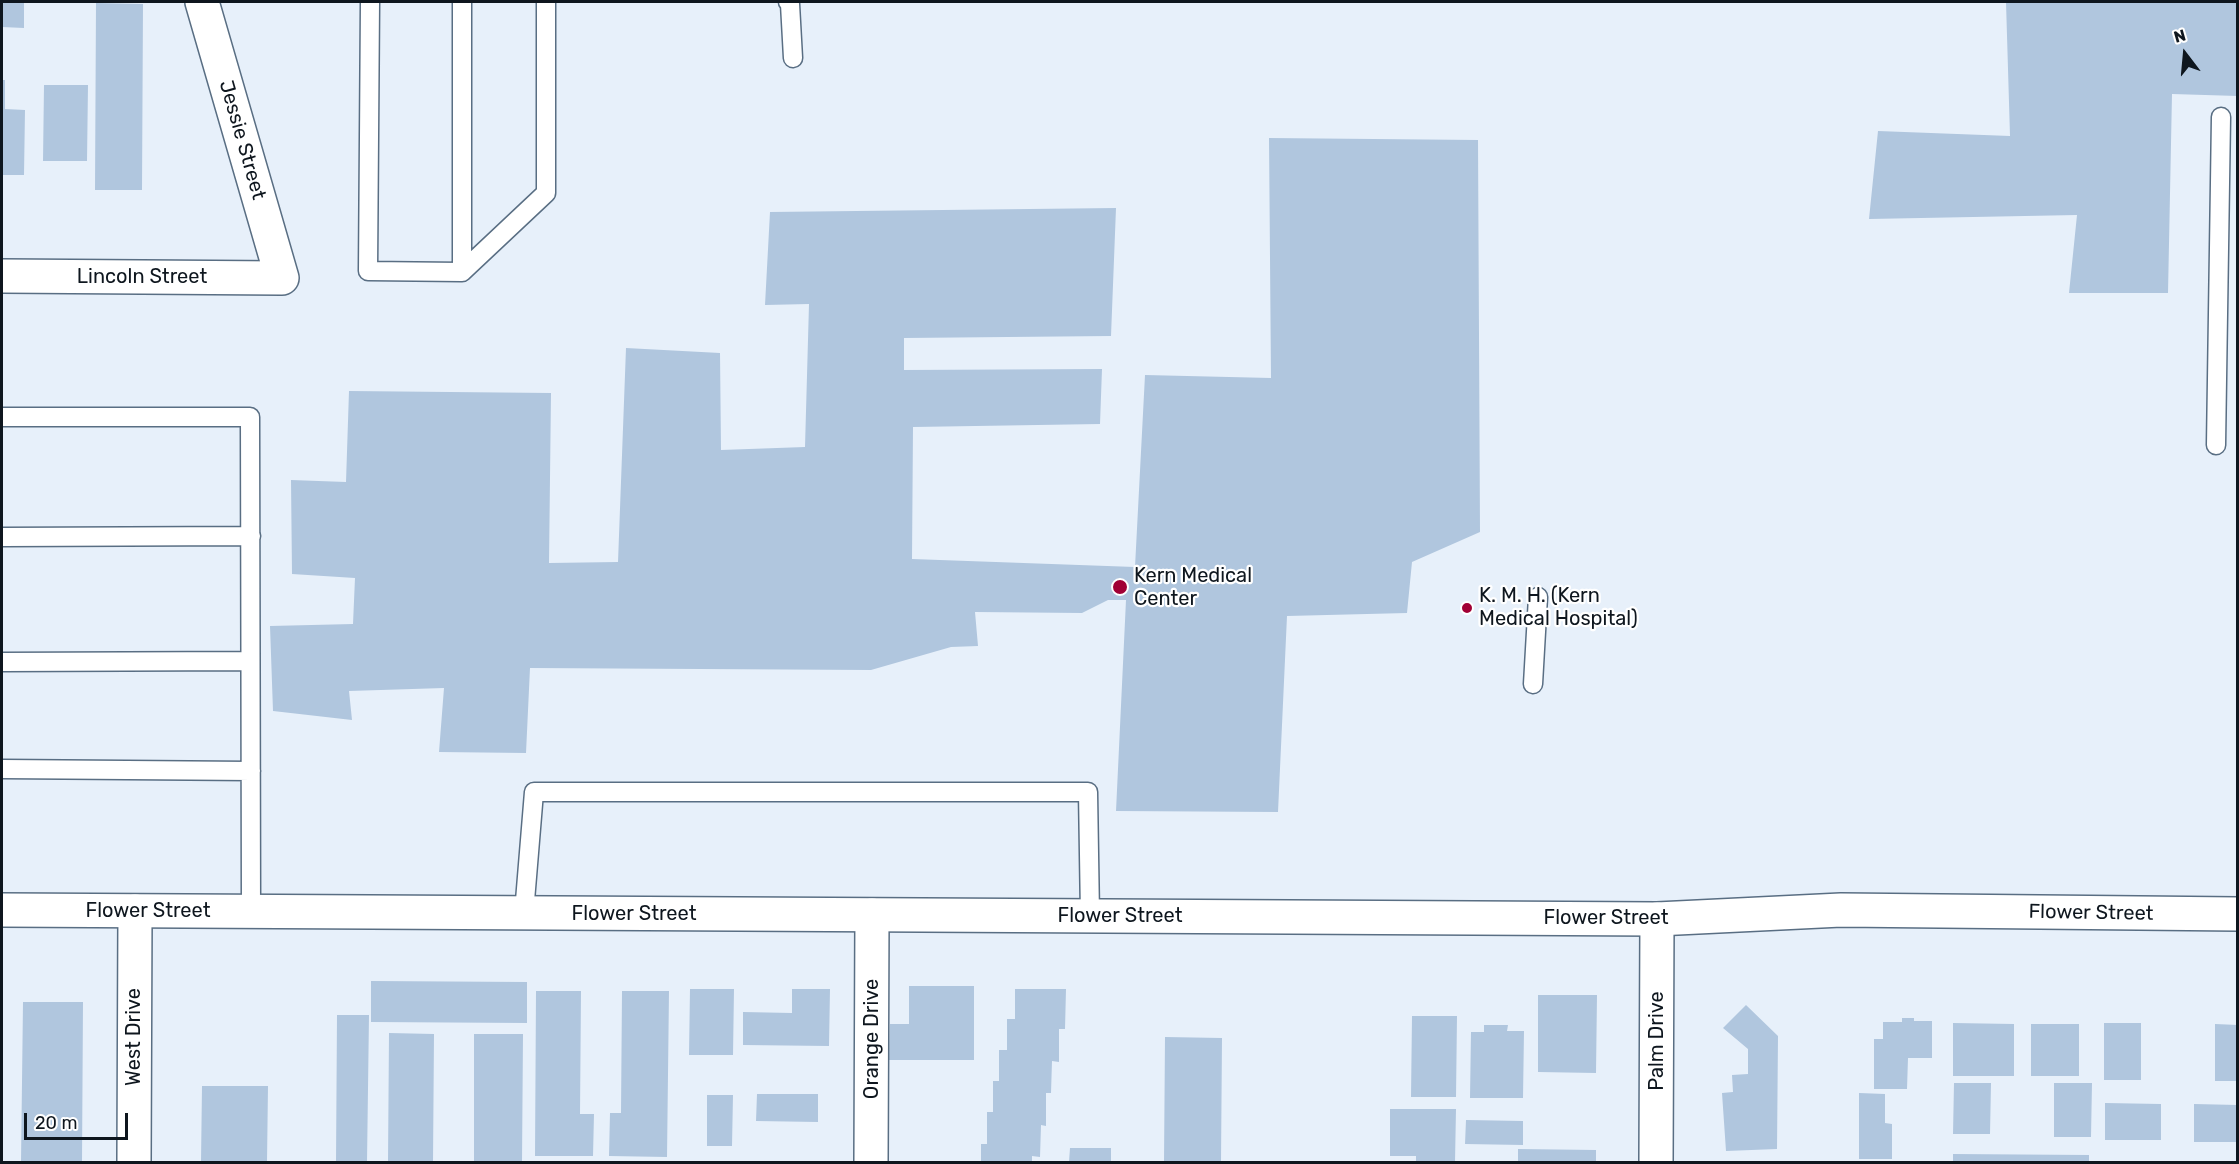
<!DOCTYPE html>
<style>
body{margin:0}
#map{position:relative;width:2239px;height:1164px;overflow:hidden;background:#e7f0fa;font-family:Rubik,sans-serif}
canvas{display:block}
.frame{position:absolute;inset:0;border:3px solid #0e161e;pointer-events:none}
.north{position:absolute;left:2155px;top:24px;width:60px;height:60px;-webkit-text-stroke:4px #fff;paint-order:stroke;rotate:344deg;font-size:16px;font-weight:700;line-height:24px;text-align:center;color:#0e161e}
.north::after{content:'';display:block;margin:auto;width:21px;height:27px;background:#0e161e;clip-path:polygon(50% 0,100% 100%,50% 72%,0 100%)}
.scale{position:absolute;left:24px;top:1113px;width:104px;height:27px;box-sizing:border-box;border:3px solid #0e161e;border-top:0;padding-left:8px;font-size:18px;line-height:21px;white-space:nowrap;color:#0e161e;-webkit-text-stroke:4px #fff;paint-order:stroke}
</style>
<div id="map">
<canvas width="2239" height="1164"></canvas>
<div class="frame"></div>
<div class="north">N</div>
<div class="scale">20 m</div>
</div>
<script>
const ctx = document.querySelector('canvas').getContext('2d');
ctx.lineJoin = 'round';
function fill(path, color) {
  ctx.fillStyle = color;
  ctx.fill(path, 'evenodd');
}
function trace(path, color, width, dash) {
  ctx.strokeStyle = color;
  ctx.lineWidth = width;
  ctx.lineCap = dash ? 'butt' : 'round';
  ctx.setLineDash(dash || []);
  ctx.stroke(path);
}
function write(font, color, halo, rows, align = 'center') {
  ctx.font = font + ' Rubik,sans-serif';
  ctx.lineWidth = 4.5;
  ctx.setLineDash([]);
  ctx.textBaseline = 'middle';
  ctx.strokeStyle = halo;
  ctx.fillStyle = color;
  for (const [text, x, y, turn = 0] of rows) {
    ctx.save();
    ctx.translate(x, y);
    ctx.rotate((+turn || 0) * Math.PI / 180);
    ctx.textAlign = isNaN(turn) ? turn : align;
    if (halo) ctx.strokeText(text, 0, 0);
    ctx.fillText(text, 0, 0);
    ctx.restore();
  }
}
const building = new Path2D(`
 M 2,2 L 24,2 L 24,28 L 2,27 Z
 M 2006,2 L 2238,2 L 2238,96 L 2172,94 L 2168,293 L 2069,293 L 2077,215 L 1869,219 L 1878,131 L 2010,136 Z
 M 96,3 L 143,4 L 142,190 L 95,190 Z
 M 2,80 L 5,80 L 5,109 L 25,110 L 24,175 L 2,175 Z
 M 44,85 L 88,85 L 87,161 L 43,161 Z
 M 1269,138 L 1478,140 L 1480,532 L 1412,562 L 1407,613 L 1287,616 L 1278,812 L 1116,811 L 1126,600 L 1108,600 L 1082,613 L 975,612 L 978,646 L 951,647 L 871,670 L 530,668 L 526,753 L 439,752 L 444,688 L 349,691 L 352,720 L 273,711 L 270,626 L 353,624 L 355,578 L 292,574 L 291,480 L 346,482 L 349,391 L 551,393 L 549,563 L 618,562 L 626,348 L 720,353 L 721,450 L 805,447 L 809,304 L 765,305 L 770,212 L 1116,208 L 1111,336 L 904,338 L 904,370 L 1102,369 L 1100,424 L 913,427 L 912,559 L 1135,567 L 1145,375 L 1271,378 Z
 M 371,981 L 527,982 L 527,1023 L 371,1022 Z
 M 909,986 L 974,986 L 974,1060 L 889,1060 L 890,1024 L 909,1024 Z
 M 690,989 L 734,989 L 733,1055 L 689,1055 Z
 M 792,989 L 830,989 L 829,1046 L 743,1045 L 743,1012 L 792,1013 Z
 M 1015,989 L 1066,989 L 1065,1029 L 1059,1029 L 1059,1062 L 1052,1061 L 1051,1093 L 1046,1093 L 1046,1126 L 1041,1125 L 1040,1157 L 1032,1156 L 1032,1162 L 981,1162 L 981,1144 L 987,1144 L 987,1112 L 993,1112 L 993,1081 L 999,1081 L 999,1050 L 1007,1050 L 1007,1019 L 1015,1019 Z
 M 536,991 L 581,991 L 580,1114 L 594,1114 L 593,1156 L 535,1156 Z
 M 622,991 L 669,991 L 667,1157 L 609,1156 L 610,1113 L 621,1113 Z
 M 1538,995 L 1597,995 L 1596,1073 L 1538,1072 Z
 M 23,1002 L 83,1002 L 82,1162 L 21,1162 Z
 M 1746,1005 L 1778,1036 L 1777,1149 L 1726,1151 L 1722,1093 L 1733,1092 L 1732,1075 L 1748,1074 L 1748,1049 L 1723,1028 Z
 M 337,1015 L 369,1015 L 367,1162 L 336,1162 Z
 M 1412,1016 L 1457,1016 L 1456,1097 L 1411,1097 Z
 M 1902,1018 L 1914,1018 L 1914,1021 L 1932,1021 L 1932,1058 L 1908,1058 L 1907,1089 L 1874,1089 L 1874,1039 L 1883,1039 L 1883,1022 L 1902,1022 Z
 M 1953,1023 L 2014,1024 L 2014,1076 L 1953,1076 Z
 M 2104,1023 L 2141,1023 L 2141,1080 L 2104,1080 Z
 M 2031,1024 L 2079,1024 L 2079,1076 L 2031,1076 Z
 M 2215,1024 L 2238,1025 L 2238,1081 L 2215,1081 Z
 M 1484,1025 L 1508,1025 L 1507,1031 L 1524,1031 L 1523,1098 L 1470,1098 L 1471,1032 L 1484,1032 Z
 M 389,1033 L 434,1034 L 433,1162 L 388,1162 Z
 M 474,1034 L 523,1034 L 522,1162 L 474,1162 Z
 M 1165,1037 L 1222,1038 L 1221,1162 L 1164,1162 Z
 M 1954,1083 L 1991,1083 L 1990,1134 L 1953,1134 Z
 M 2054,1083 L 2092,1083 L 2091,1137 L 2054,1137 Z
 M 202,1086 L 268,1086 L 267,1162 L 201,1162 Z
 M 1859,1093 L 1885,1094 L 1885,1123 L 1892,1124 L 1892,1159 L 1859,1159 Z
 M 757,1094 L 818,1094 L 818,1122 L 756,1121 Z
 M 707,1095 L 733,1095 L 732,1146 L 707,1146 Z
 M 2105,1103 L 2161,1104 L 2161,1140 L 2105,1140 Z
 M 2194,1104 L 2238,1105 L 2238,1142 L 2194,1142 Z
 M 1390,1109 L 1456,1109 L 1455,1162 L 1416,1162 L 1416,1156 L 1390,1156 Z
 M 1466,1120 L 1523,1121 L 1523,1145 L 1465,1144 Z
 M 1070,1148 L 1111,1148 L 1111,1162 L 1069,1162 Z
 M 1518,1149 L 1596,1150 L 1596,1162 L 1518,1162 Z
 M 1953,1154 L 2089,1155 L 2089,1162 L 1953,1162 Z`);
const lane = new Path2D(`
 M 370,2 L 368,271 L 462,272 L 462,2
 M 788,2 L 790,4 L 793,58
 M 462,272 L 546,193 L 546,2
 M 2,417 L 250,417 L 251,911
 M 2216,445 L 2221,117
 M 2,537 L 251,536
 M 2,662 L 250,661
 M 1533,684 L 1538,597
 M 2,769 L 251,771
 M 524,913 L 534,792 L 1088,792 L 1090,916`);
const street = new Path2D(`
 M 2,276 L 282,278 L 202,2
 M 134,1162 L 135,911
 M 871,1162 L 872,915
 M 1656,1162 L 1657,919`);
const secondary = new Path2D(`
 M 2,910 L 1657,919 L 1841,910 L 2238,914`);
const markers = [
 [1120,587,8,"#a10035"],
 [1467,608,6,"#a10035"]
];
const streetNames = [
 ["Jessie Street",242,140,74],
 ["Lincoln Street",142,277],
 ["Flower Street",148,911],
 ["Flower Street",2091,913,1],
 ["Flower Street",634,914],
 ["Flower Street",1120,916],
 ["Flower Street",1606,918],
 ["West Drive",134,1037,-90],
 ["Orange Drive",872,1039,-90],
 ["Palm Drive",1657,1041,-90]
];
const poiNames = [
 ["Kern Medical",1134,576],
 ["Center",1134,599],
 ["K. M. H. (Kern",1479,596],
 ["Medical Hospital)",1479,619]
];
fill(building, '#b0c6de');
trace(lane, '#596e83', 21);
trace(street, '#596e83', 36);
trace(secondary, '#596e83', 36);
trace(lane, '#fff', 18);
trace(street, '#fff', 33);
trace(secondary, '#fff', 33);
for (const [x, y, r, color] of markers) {
  const dot = new Path2D();
  dot.arc(x, y, r, 0, 2 * Math.PI);
  ctx.fillStyle = color;
  ctx.fill(dot);
  trace(dot, '#fff', 2);
}
write('20px', '#0e161e', '#fff', streetNames);
write('20px', '#0e161e', '#fff', poiNames, 'left');
</script>
